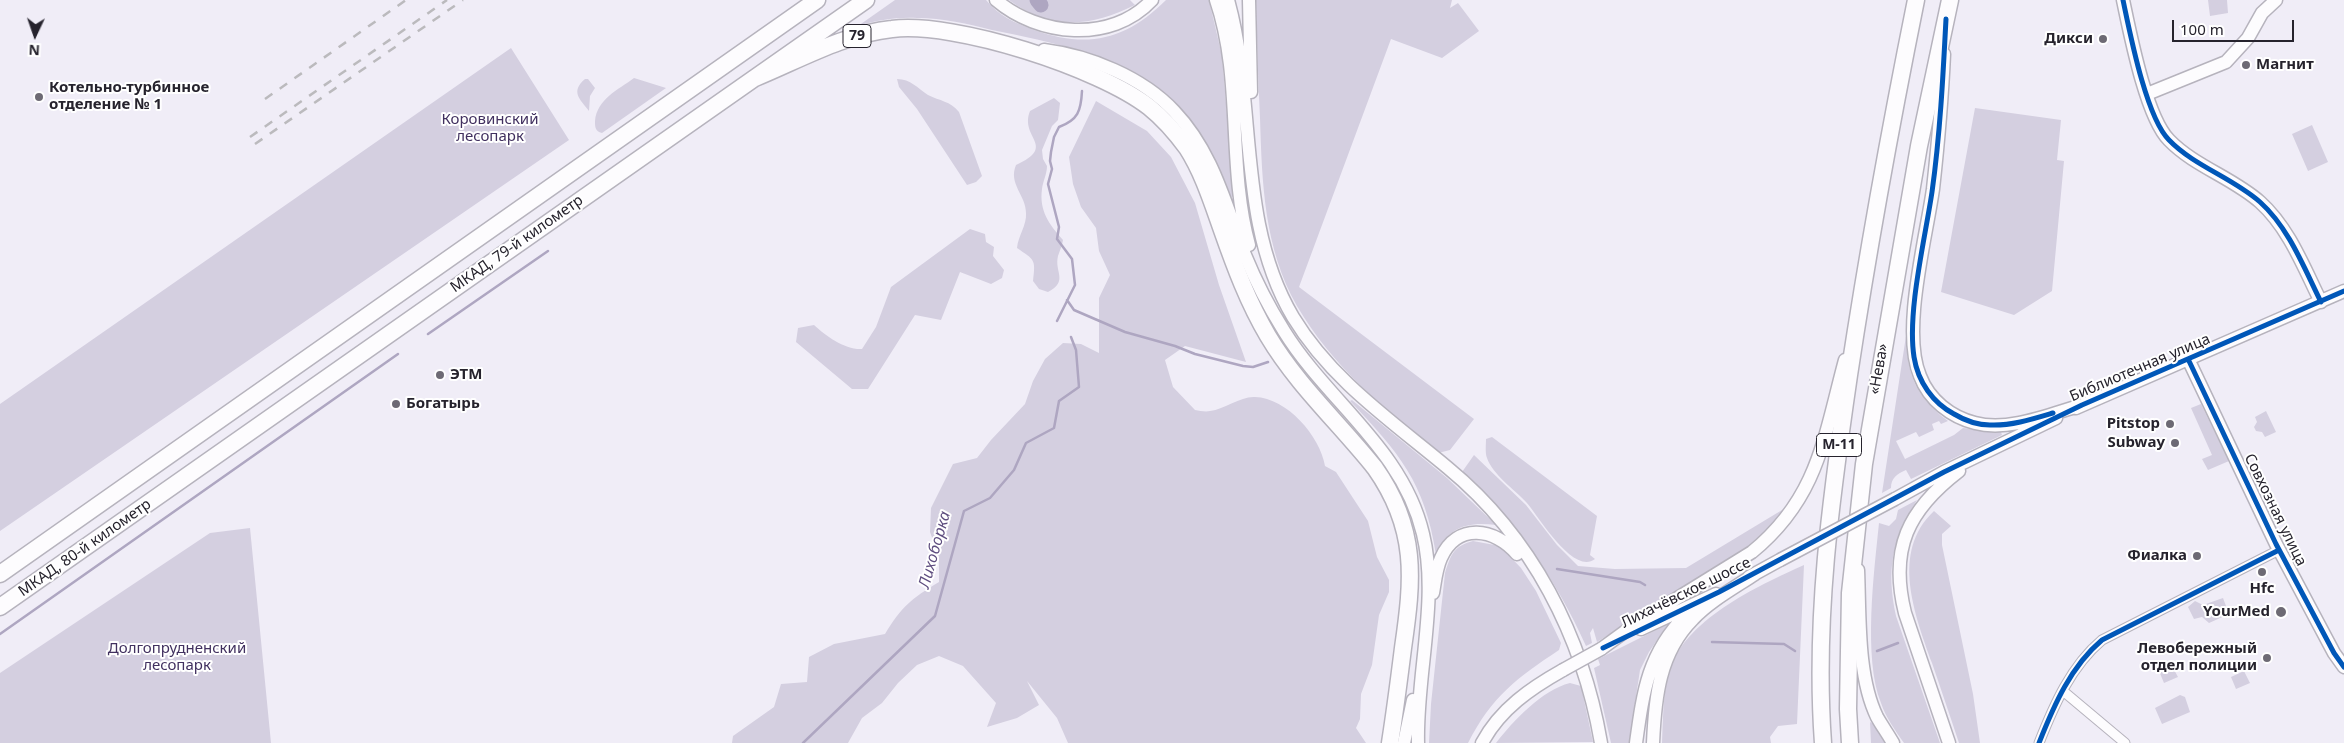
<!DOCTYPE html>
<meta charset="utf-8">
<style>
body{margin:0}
#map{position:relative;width:2344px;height:743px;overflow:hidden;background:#f0edf7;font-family:"Noto Sans",sans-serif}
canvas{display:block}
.north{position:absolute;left:10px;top:10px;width:50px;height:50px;-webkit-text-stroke:4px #fff;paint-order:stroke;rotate:183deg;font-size:14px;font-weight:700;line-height:20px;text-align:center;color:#26232d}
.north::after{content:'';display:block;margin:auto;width:18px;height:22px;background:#26232d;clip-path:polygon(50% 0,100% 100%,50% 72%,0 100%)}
.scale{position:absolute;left:2172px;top:20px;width:122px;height:22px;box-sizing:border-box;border:2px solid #26232d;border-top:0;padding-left:6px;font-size:15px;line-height:18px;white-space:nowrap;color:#26232d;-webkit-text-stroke:4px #fff;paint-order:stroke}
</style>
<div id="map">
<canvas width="2344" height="743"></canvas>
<div class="north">N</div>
<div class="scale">100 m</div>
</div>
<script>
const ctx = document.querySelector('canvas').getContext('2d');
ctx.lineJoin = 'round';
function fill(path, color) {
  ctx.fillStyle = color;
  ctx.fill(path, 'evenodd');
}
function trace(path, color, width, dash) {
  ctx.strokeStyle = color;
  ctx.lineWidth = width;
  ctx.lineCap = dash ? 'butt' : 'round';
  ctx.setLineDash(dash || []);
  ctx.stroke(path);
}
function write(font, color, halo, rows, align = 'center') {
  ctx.font = font + ' "Noto Sans",sans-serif';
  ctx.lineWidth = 4;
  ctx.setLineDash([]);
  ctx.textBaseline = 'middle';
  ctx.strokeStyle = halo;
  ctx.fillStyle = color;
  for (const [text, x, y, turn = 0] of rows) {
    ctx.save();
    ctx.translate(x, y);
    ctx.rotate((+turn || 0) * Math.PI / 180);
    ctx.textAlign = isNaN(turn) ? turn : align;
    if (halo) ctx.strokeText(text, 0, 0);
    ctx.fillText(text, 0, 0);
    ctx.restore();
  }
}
const green = new Path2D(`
 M 895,0 L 986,0 C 999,16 1015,23 1034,30 C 1088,49 1126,40 1166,0 L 1209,0 L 1222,56 L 1234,196 L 1231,197 C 1217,158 1197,121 1164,94 C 1117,55 1051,42 992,30 C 968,24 943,18 917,18 C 897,17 877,20 858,26 Z
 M 1009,0 L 1130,0 L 1135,5 C 1091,27 1051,31 1009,0 Z
 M 1256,0 L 1452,0 L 1450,8 L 1458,3 L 1479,31 L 1442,58 L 1391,39 L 1299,287 L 1474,419 L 1450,450 L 1438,453 C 1385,410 1332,366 1297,306 C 1264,248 1262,183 1260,118 C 1258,79 1257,39 1256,0 Z
 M 2208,0 L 2227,0 L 2228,13 L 2210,16 Z
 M 511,48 L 569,140 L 0,531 L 0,404 Z
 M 634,78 L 666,88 L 602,133 C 595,131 595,127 595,121 C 597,99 618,90 634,78 Z
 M 585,79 L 588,79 L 595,88 L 590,96 L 589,111 C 580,99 570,92 585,79 Z
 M 897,79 C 911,79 917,88 928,95 C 940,101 950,101 959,112 L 982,176 L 976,182 L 967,185 L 917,109 L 899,87 Z
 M 1054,98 L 1060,103 L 1058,120 L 1052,126 L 1042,150 L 1043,159 L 1047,166 C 1047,174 1043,181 1042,189 C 1039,211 1049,224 1063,240 C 1062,246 1060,250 1058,256 C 1054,272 1069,281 1048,292 L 1039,289 L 1033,281 C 1036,258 1034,260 1017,248 C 1018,236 1027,225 1026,213 C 1026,195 1008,184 1016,165 C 1058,146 1019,138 1030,111 Z
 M 1096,101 L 1147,131 L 1171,157 L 1195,203 L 1219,285 L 1246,362 L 1185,346 L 1165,360 L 1173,387 L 1195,410 C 1200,411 1206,412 1210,411 C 1225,409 1241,396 1255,397 C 1287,398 1320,436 1325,466 L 1336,472 L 1368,521 L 1377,557 L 1389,580 L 1389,592 L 1379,615 L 1372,665 L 1361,694 L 1360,719 L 1356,728 L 1366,743 L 1068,743 L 1057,718 L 1027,681 L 1039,705 L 1017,718 L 987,727 L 996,703 L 963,666 L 939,656 L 917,665 L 898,683 L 882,703 L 862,718 L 848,743 L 732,743 L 733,736 L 774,707 L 781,684 L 807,682 L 809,657 L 834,644 L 885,634 C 902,606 911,599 939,582 L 939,557 L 930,532 L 931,508 L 953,464 L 977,458 L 991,440 L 1025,404 L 1033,381 L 1045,359 L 1063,343 L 1081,344 L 1099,353 L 1099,298 L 1110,275 L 1099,251 L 1096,228 L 1081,207 L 1073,184 L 1069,157 Z
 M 1975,108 L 2061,120 L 2057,160 L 2064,161 L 2052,291 L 2014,315 L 1941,292 Z
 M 2312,125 L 2328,162 L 2308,171 L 2292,134 Z
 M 970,229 L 985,234 L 986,242 L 994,247 L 993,256 L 1004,270 L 1002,278 L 991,284 L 960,272 L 941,320 L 915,315 L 868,389 L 852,389 L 796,342 L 798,328 L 814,325 C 826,336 845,350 862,349 L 876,327 L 891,287 Z
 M 1906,336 C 1907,375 1916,397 1948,421 L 1941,424 L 1939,421 L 1932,424 L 1934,430 L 1919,437 L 1916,432 L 1896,441 L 1905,459 L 1954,435 L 1963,428 L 2001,432 L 2002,435 L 1911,479 L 1906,470 C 1897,474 1891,478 1891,488 L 1882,493 Z
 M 1352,400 L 1447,478 L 1496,525 C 1468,521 1447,527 1436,555 C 1425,482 1399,453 1350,401 Z
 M 2201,404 L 2229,461 L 2208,470 L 2202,459 L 2212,455 L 2191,408 Z
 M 2266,411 L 2276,432 L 2265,437 L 2262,432 L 2256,431 L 2254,427 L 2257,422 L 2255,417 Z
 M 1492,437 L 1597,516 L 1590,555 L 1595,559 C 1573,576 1538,515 1526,502 C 1514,489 1493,475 1487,458 C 1485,453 1486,445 1486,439 Z
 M 1474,455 L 1526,505 L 1557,545 L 1578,566 L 1615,569 L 1686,568 L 1787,507 L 1776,523 L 1749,547 L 1597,642 L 1593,628 L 1590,633 L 1592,643 L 1586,646 C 1555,577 1517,524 1462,472 Z
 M 1917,500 C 1892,539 1886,570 1896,616 L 1940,743 L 1904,743 C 1895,730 1886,718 1881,703 C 1863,658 1874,572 1879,523 L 1889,526 L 1896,519 L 1898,510 Z
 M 1934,511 L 1951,526 L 1942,534 L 1942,545 L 1973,694 L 1980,743 L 1959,743 C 1950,716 1941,689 1932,663 C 1915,615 1890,552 1934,511 Z
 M 250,528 L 271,743 L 0,743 L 0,673 L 210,533 Z
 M 1473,541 L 1500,546 L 1521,568 L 1536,591 L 1561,643 L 1559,650 C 1517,678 1492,696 1468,743 L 1429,743 L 1431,704 L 1445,573 C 1451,554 1454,546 1473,541 Z
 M 1804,565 L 1797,724 L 1778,726 L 1770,737 L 1771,743 L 1662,743 C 1663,720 1663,697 1668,675 C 1682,620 1758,586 1804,565 Z
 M 2223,598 L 2229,614 L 2209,623 L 2202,617 L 2194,619 L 2188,607 L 2195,601 L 2203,605 Z
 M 1668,624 L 1649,652 L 1640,670 L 1629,743 L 1611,743 L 1594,668 L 1600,665 L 1598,659 Z
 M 2172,666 L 2178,677 L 2164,683 L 2159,671 Z
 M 2244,671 L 2250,683 L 2236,689 L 2231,677 Z
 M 1570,683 L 1581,686 L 1593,742 L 1496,743 C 1513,721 1542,690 1570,683 Z
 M 2180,695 L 2185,697 L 2190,712 L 2162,724 L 2155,708 Z
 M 1870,722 L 1873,724 L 1885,743 L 1871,743 Z`);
const stream = new Path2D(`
 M 1067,300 L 1074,310 L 1125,332 L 1175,346 L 1195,354 L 1243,366 L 1253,367 L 1268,362
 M 1057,321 L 1075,285 L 1072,259 L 1057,239 L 1059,227 L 1048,184 L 1052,169 L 1050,161 L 1051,152 L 1054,137 L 1059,127 C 1078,120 1081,111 1082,91
 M 428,334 L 548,251
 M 1557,569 L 1640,582 L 1645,585
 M 0,634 L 398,354
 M 1712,642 L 1784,644 L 1795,651
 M 1877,651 L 1898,643
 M 803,743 L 935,616 L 964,511 L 990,498 L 1014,470 L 1026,443 L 1054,428 L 1059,401 L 1079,387 L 1076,350 L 1071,337`);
const river = new Path2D(`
 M 1037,0 L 1041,5`);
const street = new Path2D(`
 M 2063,691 L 2125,743
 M 2039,743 C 2054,705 2071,666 2102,640 L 2279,550`);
const secondary = new Path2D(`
 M 996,0 C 1038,36 1111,44 1152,0
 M 1216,0 C 1243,79 1227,165 1249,245
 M 1228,0 C 1257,104 1236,221 1293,317 C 1331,380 1393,422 1448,468 C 1532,537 1583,637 1601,743
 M 1249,0 L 1251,92
 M 2123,0 C 2130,33 2146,117 2169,140 C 2194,166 2233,178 2260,202 C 2289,228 2304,268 2321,302
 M 1044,50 C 1090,56 1142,77 1174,111 C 1213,152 1225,204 1245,255 C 1256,282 1269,307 1284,331 C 1328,402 1403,449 1423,534 C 1439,599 1416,676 1418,743
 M 1944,54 C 1942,99 1938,144 1933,189 C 1926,239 1901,331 1920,376 C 1929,400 1951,417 1975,423 C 2009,432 2050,414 2082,405
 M 2147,94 L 2226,62 L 2248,38 L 2262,13 L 2276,0
 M 2189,361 L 2276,544 L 2334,653 L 2344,667
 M 2076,408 L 2344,291
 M 1895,499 L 1944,472 L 2056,418
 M 1858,570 C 1860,615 1857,676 1877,717 C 1882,726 1888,734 1893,743
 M 1749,577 L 1780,560
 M 1433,593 C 1435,582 1436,569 1441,558 C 1457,522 1495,528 1517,554
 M 1641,629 L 1716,594
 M 1601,649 L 1634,625 L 1752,552 C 1818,498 1824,438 1845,360
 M 1404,743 L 1413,700
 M 1482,743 C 1500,709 1531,688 1563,670
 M 1636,743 C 1643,692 1648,653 1686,615
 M 1653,743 C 1655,698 1659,653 1693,619 C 1710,601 1734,588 1755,574
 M 1949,743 L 1905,613 C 1889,549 1908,510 1959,471`);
const highway = new Path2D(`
 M 755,78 C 799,60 844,34 892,29 C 955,21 1099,68 1149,107 C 1164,119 1176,133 1187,148 C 1203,173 1212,202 1222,230 C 1235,267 1248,302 1268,336 C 1297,385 1340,424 1375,468 C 1418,529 1413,579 1403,648 C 1399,680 1395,711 1390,743
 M 0,574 L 817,0
 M 0,607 L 866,0
 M 1823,743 C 1814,619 1831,498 1849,375 C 1868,250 1891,124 1916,0
 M 1850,743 L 1848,709 L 1850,593 L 1864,464 L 1919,146 L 1950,0`);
const rail = new Path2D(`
 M 265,99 L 406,0
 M 250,137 L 447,0
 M 255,144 L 463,0`);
const secondaryBridge = new Path2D(`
 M 1780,560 L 1895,499
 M 1563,670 L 1601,649`);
const cycleway = new Path2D(`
 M 2123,0 C 2130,33 2146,117 2169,140 C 2194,166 2233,178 2260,202 C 2289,228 2304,268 2321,302
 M 1946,19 C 1943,77 1940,135 1932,192 C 1925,239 1907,312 1914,357 C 1918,382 1933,403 1954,414 C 1964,420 1978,425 1990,425 C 2011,426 2033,419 2053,413
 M 2189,361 L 2276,544 L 2334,653 L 2344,667
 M 1603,648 L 1719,592 L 1944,472 L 2082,405 L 2344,291
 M 2039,743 C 2054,705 2071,666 2102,640 L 2279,550`);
const markers = [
 [2103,39,5,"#6d6a74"],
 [2246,65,5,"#6d6a74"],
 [39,97,5,"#6d6a74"],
 [440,375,5,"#6d6a74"],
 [396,404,5,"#6d6a74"],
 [2170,424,5,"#6d6a74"],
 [2175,443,5,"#6d6a74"],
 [2197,556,5,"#6d6a74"],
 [2262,572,5,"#6d6a74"],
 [2281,612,6,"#6d6a74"],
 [2267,658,5,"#6d6a74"]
];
const shields = [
 [857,36,28],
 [1839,445,45]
];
const shieldNames = [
 ["79",857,36],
 ["М-11",1839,445]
];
const poiNames = [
 ["Дикси",2093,39],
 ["Магнит",2256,65,"left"],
 ["Котельно-турбинное",49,88,"left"],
 ["отделение № 1",49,105,"left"],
 ["ЭТМ",450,375,"left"],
 ["Богатырь",406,404,"left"],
 ["Pitstop",2160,424],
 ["Subway",2165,443],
 ["Фиалка",2187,556],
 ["Hfc",2262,589,"center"],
 ["YourMed",2270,612],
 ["Левобережный",2257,649],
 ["отдел полиции",2257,666]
];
const parkNames = [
 ["Коровинский",490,120],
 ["лесопарк",490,137],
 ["Долгопрудненский",177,649],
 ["лесопарк",177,666]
];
const streetNames = [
 ["МКАД, 79-й километр",517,244,-35],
 ["Библиотечная улица",2140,368,-23],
 ["«Нева»",1879,369,-80],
 ["Совхозная улица",2275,510,64],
 ["МКАД, 80-й километр",85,548,-35],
 ["Лихачёвское шоссе",1686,593,-26]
];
const waterNames = [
 ["Лихоборка",935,550,-74]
];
fill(green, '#d4cfe0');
trace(stream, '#aea6c1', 2.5);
trace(river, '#aea6c1', 15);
trace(street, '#b6b3bd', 11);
trace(secondary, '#b6b3bd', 15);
trace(highway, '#b6b3bd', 19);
trace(street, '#fdfcfe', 9);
trace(secondary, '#fdfcfe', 12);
trace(highway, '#fdfcfe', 16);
trace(rail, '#bbbabd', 2.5, [9, 9]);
trace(secondaryBridge, '#b6b3bd', 15, []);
trace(secondaryBridge, '#fdfcfe', 12);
trace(cycleway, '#0057b8', 5);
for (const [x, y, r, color] of markers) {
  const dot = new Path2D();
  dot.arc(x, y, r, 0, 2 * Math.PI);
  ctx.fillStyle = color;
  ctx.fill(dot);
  trace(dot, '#fff', 2);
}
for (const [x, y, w] of shields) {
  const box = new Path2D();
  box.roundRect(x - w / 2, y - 11.5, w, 23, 4);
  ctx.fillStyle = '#fff';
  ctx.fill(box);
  trace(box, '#26232d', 1);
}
write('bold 14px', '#26232d', null, shieldNames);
write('bold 15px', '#26232d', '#fff', poiNames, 'right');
write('15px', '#41305f', '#fff', parkNames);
write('15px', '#26232d', '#fff', streetNames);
write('italic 16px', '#5e4d7f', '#fff', waterNames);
</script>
